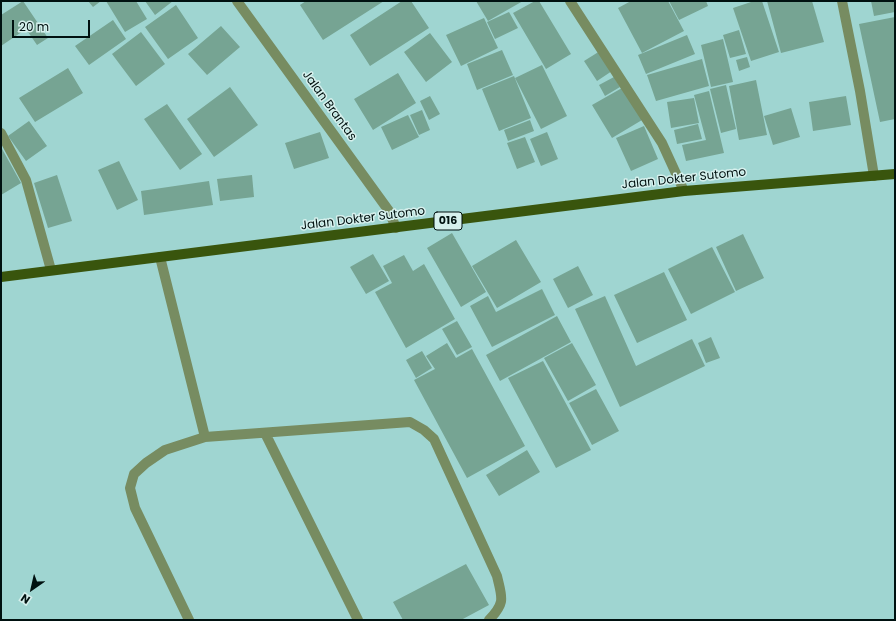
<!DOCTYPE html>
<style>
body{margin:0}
#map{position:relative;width:896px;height:621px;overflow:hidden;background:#9fd5d1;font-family:Poppins,sans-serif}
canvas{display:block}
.frame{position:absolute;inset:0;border:2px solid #001110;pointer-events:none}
.north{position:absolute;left:12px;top:569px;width:40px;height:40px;-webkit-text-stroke:3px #d6f0ed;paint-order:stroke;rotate:214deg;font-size:11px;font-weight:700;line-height:16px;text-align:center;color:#001110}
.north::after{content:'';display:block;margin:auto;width:14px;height:18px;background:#001110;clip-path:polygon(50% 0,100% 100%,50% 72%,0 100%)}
.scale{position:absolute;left:12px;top:20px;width:78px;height:18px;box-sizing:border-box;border:2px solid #001110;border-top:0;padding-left:5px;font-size:12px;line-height:14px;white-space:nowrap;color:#001110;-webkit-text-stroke:3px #d6f0ed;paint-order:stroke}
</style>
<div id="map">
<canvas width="896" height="621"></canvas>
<div class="frame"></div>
<div class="north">N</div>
<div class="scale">20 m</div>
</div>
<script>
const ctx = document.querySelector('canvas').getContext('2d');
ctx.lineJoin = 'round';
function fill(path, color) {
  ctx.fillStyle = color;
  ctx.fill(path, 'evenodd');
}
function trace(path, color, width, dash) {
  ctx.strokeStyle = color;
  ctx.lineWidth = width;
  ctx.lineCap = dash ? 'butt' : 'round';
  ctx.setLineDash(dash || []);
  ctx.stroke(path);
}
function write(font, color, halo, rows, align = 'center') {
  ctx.font = font + ' Poppins,sans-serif';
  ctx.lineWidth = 3;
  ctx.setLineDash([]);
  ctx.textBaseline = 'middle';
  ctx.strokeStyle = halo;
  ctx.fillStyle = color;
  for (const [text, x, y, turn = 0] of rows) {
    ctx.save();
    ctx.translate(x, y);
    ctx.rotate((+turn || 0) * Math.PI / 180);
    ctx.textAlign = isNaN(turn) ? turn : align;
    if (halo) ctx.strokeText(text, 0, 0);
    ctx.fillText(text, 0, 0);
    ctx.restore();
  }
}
const building = new Path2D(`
 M 23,1 L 48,38 L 37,45 L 26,29 L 1,46 L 1,15 Z
 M 88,1 L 101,1 L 93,7 Z
 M 106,1 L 136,1 L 147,19 L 125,32 Z
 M 145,1 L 173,1 L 155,15 Z
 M 306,1 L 384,1 L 323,40 L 300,5 Z
 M 402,1 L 411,1 L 429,28 L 370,66 L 350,35 Z
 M 476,1 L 523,1 L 488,21 Z
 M 535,1 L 539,1 L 571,54 L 546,69 L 513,13 Z
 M 631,1 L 668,1 L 684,31 L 642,53 L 618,8 Z
 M 669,1 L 706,1 L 708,6 L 679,20 Z
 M 754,1 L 762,1 L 779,52 L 751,61 L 733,8 Z
 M 767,1 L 812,1 L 824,42 L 781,53 Z
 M 871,1 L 895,1 L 895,12 L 874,16 Z
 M 176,5 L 198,38 L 168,59 L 145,27 Z
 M 509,12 L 518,28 L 495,39 L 487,22 Z
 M 895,17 L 895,119 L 880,122 L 859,24 Z
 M 484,18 L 498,48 L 461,66 L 446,35 Z
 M 113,20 L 126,39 L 89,65 L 75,46 Z
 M 221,26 L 240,47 L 207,75 L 188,54 Z
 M 739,30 L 746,54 L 730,58 L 723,35 Z
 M 141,32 L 165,64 L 136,86 L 112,54 Z
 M 430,33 L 452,62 L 426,82 L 404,52 Z
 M 687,35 L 695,54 L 646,74 L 638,55 Z
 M 723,39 L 733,82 L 711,87 L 701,45 Z
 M 502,50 L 513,75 L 477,90 L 467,64 Z
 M 600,51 L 612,71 L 597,81 L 584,61 Z
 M 747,57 L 750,67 L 739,71 L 736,60 Z
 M 702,59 L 709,86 L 656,101 L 647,75 Z
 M 542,65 L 567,116 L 541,129 L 515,78 Z
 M 68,68 L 83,93 L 35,122 L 19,98 Z
 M 398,73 L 416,103 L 373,130 L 354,99 Z
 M 514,76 L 531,118 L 499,131 L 482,89 Z
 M 614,77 L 620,87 L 605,96 L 599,85 Z
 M 756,80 L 767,135 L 739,140 L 729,86 Z
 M 726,85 L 736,129 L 721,133 L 710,89 Z
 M 230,87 L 258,125 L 214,157 L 187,119 Z
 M 622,88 L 642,120 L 612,138 L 592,105 Z
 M 709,91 L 724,153 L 686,161 L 682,145 L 706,140 L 694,95 Z
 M 430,96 L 440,114 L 429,120 L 420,101 Z
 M 846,96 L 851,125 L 813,131 L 809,102 Z
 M 694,98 L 699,123 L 671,128 L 667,102 Z
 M 167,104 L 202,154 L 180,170 L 144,119 Z
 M 791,108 L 800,137 L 773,145 L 764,116 Z
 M 422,110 L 430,130 L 419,135 L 410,115 Z
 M 408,115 L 419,137 L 392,150 L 381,127 Z
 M 530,120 L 534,131 L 508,141 L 504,130 Z
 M 29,121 L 47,146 L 26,161 L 8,136 Z
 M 698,124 L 702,139 L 677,144 L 674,130 Z
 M 644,126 L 658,159 L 631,171 L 616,138 Z
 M 320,132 L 329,158 L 294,169 L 285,143 Z
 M 547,132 L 558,159 L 541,166 L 530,139 Z
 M 525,137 L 535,162 L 517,169 L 507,143 Z
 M 1,147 L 21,183 L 1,195 Z
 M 119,161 L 138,200 L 117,210 L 98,170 Z
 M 57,175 L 72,221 L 48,228 L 34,183 Z
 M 252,175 L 254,197 L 220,201 L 217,179 Z
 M 209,181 L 213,205 L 144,215 L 141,191 Z
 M 452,233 L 486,292 L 461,307 L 427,248 Z
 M 743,234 L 764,278 L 736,291 L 716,247 Z
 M 516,240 L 541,282 L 497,308 L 472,266 Z
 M 712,247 L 735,292 L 691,314 L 668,269 Z
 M 373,254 L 389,281 L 366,294 L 350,267 Z
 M 404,255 L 413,271 L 424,264 L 455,319 L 406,348 L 375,292 L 392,283 L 383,266 Z
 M 578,266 L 593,295 L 568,308 L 553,279 Z
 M 664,272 L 687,320 L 637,343 L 614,295 Z
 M 542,289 L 555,315 L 492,347 L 470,306 L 488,296 L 496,312 Z
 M 605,296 L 636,366 L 692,339 L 705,366 L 620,407 L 575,309 Z
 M 557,316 L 571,342 L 500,381 L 486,355 Z
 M 457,321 L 472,347 L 457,355 L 442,329 Z
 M 711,337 L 720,358 L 706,363 L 698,343 Z
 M 447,343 L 456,358 L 472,349 L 525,446 L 467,478 L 414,380 L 435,369 L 426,356 Z
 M 572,343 L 596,385 L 568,401 L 544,358 Z
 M 422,351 L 432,368 L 416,378 L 406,360 Z
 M 543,361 L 591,450 L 556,468 L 508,378 Z
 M 596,389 L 619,431 L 592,445 L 569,403 Z
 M 527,450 L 540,472 L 499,496 L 486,475 Z
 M 466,564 L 489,605 L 461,620 L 403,620 L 393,602 Z`);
const lane = new Path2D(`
 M 160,257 L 205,437
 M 265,433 L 358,620
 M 189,620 L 135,508 L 130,488 L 134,474 L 146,463 L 165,450 L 205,437 L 410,422 L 424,430 L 434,439 L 497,576 C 502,598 506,602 489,620`);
const street = new Path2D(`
 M 237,1 L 389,211 L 396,228
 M 570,1 L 662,143 L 684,191
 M 842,1 L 860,91 L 874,176
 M 1,133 L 26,180 L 51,270`);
const primary = new Path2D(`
 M 1,277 L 684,191 L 895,174`);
const shields = [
 [448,221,28]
];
const shieldNames = [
 ["016",448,221]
];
const streetNames = [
 ["Jalan Brantas",329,106,54],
 ["Jalan Dokter Sutomo",684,179,-6],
 ["Jalan Dokter Sutomo",363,219,-7]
];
fill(building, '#76a493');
trace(lane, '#778c61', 10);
trace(street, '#778c61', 10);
trace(primary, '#39550d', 10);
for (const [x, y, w] of shields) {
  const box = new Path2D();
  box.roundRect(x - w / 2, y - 9, w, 18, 3);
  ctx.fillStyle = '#d6f0ed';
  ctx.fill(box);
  trace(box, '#001110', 1);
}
write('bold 11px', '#001110', null, shieldNames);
write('12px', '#001110', '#d6f0ed', streetNames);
</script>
